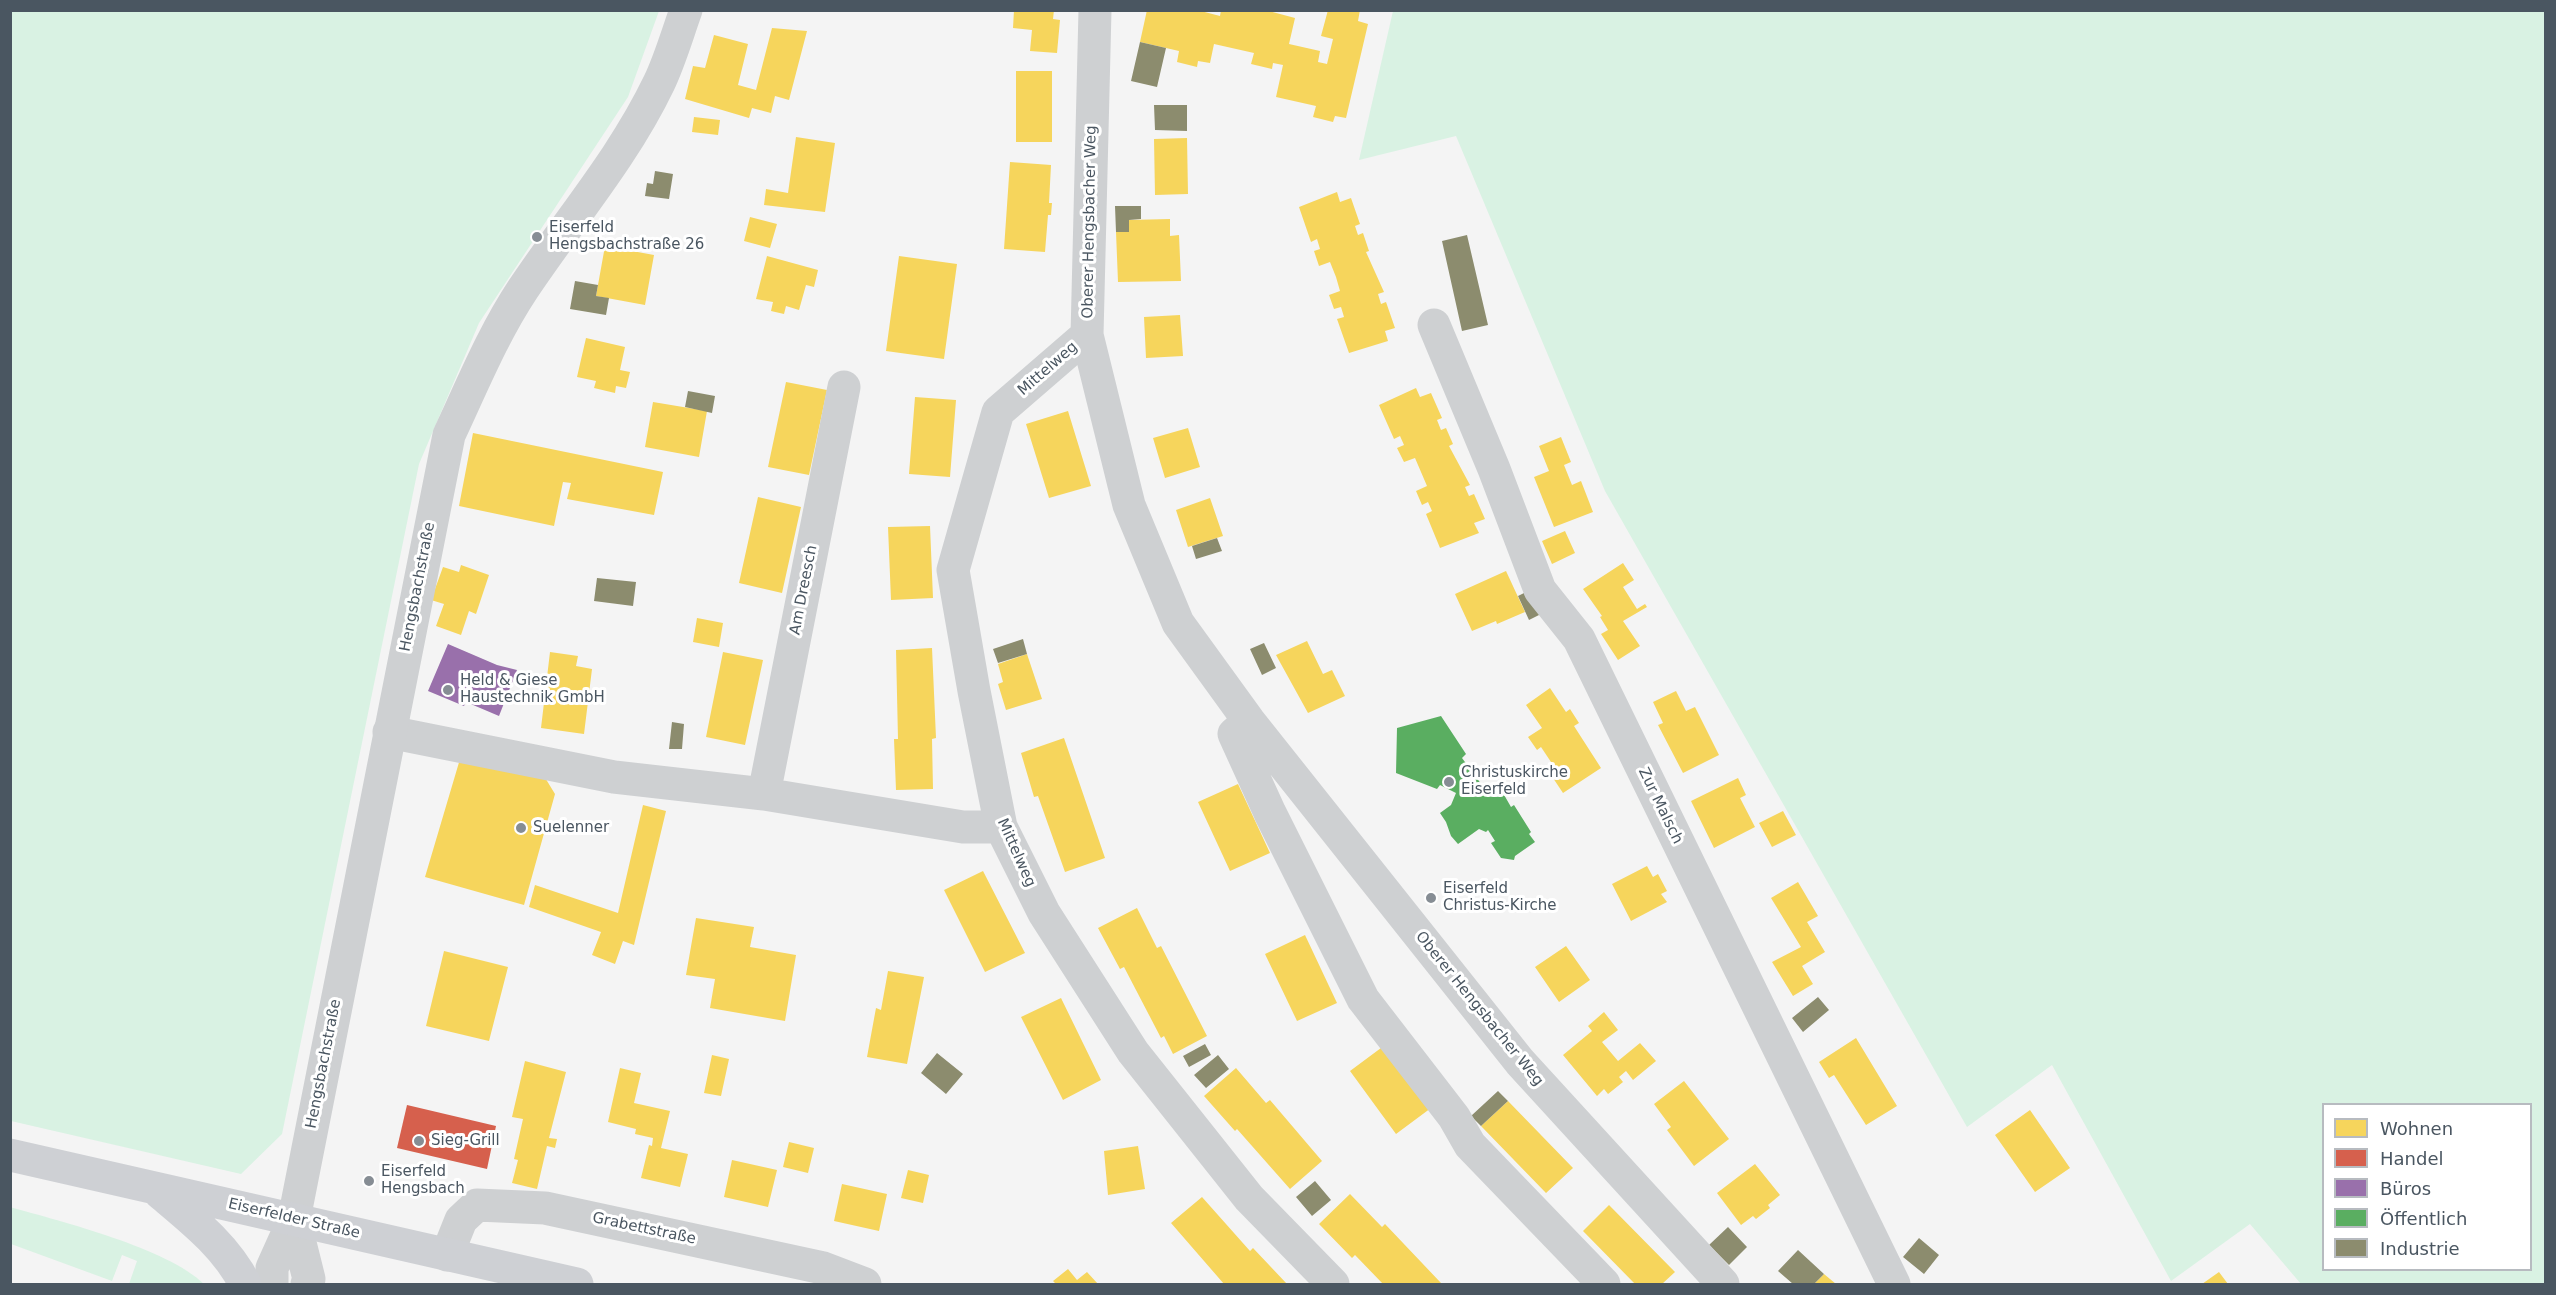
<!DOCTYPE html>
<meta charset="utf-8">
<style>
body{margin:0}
#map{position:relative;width:2556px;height:1295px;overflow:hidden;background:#f4f4f4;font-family:"DejaVu Sans",sans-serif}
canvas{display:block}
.frame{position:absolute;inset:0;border:12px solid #4a5661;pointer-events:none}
.legend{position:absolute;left:2322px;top:1103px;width:210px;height:168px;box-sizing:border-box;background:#fff;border:2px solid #b7bbc0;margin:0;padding:8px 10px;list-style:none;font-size:18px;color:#4a5661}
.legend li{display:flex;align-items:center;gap:12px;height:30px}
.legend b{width:30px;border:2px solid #b7bbc0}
</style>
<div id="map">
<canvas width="2556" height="1295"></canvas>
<div class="frame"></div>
<ul class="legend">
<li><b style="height:16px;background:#f6d55c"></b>Wohnen</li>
<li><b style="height:16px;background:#d6604d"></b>Handel</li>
<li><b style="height:16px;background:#9970ab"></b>Büros</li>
<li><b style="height:16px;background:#5aae61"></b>Öffentlich</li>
<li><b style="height:16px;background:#8c8c6e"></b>Industrie</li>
</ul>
</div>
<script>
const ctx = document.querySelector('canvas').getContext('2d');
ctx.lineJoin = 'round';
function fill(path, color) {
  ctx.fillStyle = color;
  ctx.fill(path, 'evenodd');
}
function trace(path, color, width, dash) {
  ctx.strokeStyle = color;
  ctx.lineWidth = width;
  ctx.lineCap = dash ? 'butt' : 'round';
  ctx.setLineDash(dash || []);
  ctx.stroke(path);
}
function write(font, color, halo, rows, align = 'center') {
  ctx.font = font + ' "DejaVu Sans",sans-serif';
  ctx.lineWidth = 6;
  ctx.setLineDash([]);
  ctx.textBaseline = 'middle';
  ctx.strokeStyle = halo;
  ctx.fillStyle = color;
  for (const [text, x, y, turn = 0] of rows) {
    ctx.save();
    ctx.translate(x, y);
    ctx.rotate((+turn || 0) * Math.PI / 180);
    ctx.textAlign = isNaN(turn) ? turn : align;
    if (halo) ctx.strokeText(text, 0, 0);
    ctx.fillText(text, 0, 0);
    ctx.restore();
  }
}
const green = new Path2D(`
 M 11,11 L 659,11 L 628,97 L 479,323 L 419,464 L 282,1134 L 241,1174 L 11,1121 Z
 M 1393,11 L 2545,11 L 2545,1284 L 2301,1284 L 2250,1224 L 2171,1281 L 2052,1065 L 1967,1127 L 1605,491 L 1456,136 L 1359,160 ZM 2324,1104 L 2530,1104 L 2530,1270 L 2324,1270 Z
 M 10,1207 C 63,1222 167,1248 204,1284 L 129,1284 L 137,1261 L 122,1255 L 112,1281 L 11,1244 Z`);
const homes = new Path2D(`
 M 1014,10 L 1054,10 L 1053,19 L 1060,20 L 1057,53 L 1030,51 L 1032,30 L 1013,28 Z
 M 1147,10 L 1197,10 L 1220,16 L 1221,10 L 1265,10 L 1295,18 L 1289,44 L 1320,51 L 1318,62 L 1327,64 L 1333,39 L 1321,36 L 1328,10 L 1360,10 L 1358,21 L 1368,24 L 1346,118 L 1335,116 L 1333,122 L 1313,117 L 1316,106 L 1276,97 L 1283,65 L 1273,63 L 1272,69 L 1251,64 L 1254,53 L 1214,44 L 1210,63 L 1198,61 L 1197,67 L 1177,62 L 1179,51 L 1140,42 Z
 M 772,28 L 807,31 L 789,100 L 775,96 L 771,113 L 752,108 L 749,118 L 685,99 L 693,66 L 705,68 L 714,35 L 748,44 L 738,85 L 756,90 Z
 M 1016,71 L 1052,71 L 1052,142 L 1016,142 Z
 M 694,117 L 720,120 L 718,135 L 692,132 Z
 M 796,137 L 835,143 L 825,212 L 764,205 L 766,189 L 788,193 Z
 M 1187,138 L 1188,194 L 1155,195 L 1154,139 Z
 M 1010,162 L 1051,165 L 1049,203 L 1052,203 L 1051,215 L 1048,215 L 1045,252 L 1004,249 Z
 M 1337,192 L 1340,202 L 1351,198 L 1360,224 L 1355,226 L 1358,235 L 1363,233 L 1369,251 L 1366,252 L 1384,292 L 1378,294 L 1381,304 L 1386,302 L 1395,328 L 1385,331 L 1388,341 L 1349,353 L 1337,319 L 1344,317 L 1341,307 L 1334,309 L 1329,295 L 1340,291 L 1336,277 L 1330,262 L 1319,266 L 1314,251 L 1320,249 L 1317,239 L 1311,242 L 1299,207 Z
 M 750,217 L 777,224 L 770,248 L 744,241 Z
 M 1170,219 L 1170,236 L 1179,235 L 1181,281 L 1118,282 L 1116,232 L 1129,232 L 1129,220 Z
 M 605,246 L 654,255 L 645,305 L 596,296 Z
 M 767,256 L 818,270 L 814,287 L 806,285 L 799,310 L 786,306 L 784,314 L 771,311 L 773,302 L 756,299 Z
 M 899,256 L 957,264 L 944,359 L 886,351 Z
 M 1180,315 L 1183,356 L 1146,358 L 1144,317 Z
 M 586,338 L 625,347 L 620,370 L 630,372 L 626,388 L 616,386 L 615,393 L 594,388 L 596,381 L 577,377 Z
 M 786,382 L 827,390 L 809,475 L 768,467 Z
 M 1416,388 L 1420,397 L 1431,393 L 1442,418 L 1437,420 L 1441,430 L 1446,428 L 1453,444 L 1449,446 L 1470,485 L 1465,487 L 1469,496 L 1474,494 L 1485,519 L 1474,523 L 1479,533 L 1440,548 L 1426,514 L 1432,511 L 1428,502 L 1422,505 L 1416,491 L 1427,486 L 1415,458 L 1404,462 L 1397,448 L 1404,445 L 1400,436 L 1394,439 L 1379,405 Z
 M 915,397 L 956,400 L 950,477 L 909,474 Z
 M 653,402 L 707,411 L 699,457 L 645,447 Z
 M 1068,411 L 1091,486 L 1049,498 L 1026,424 Z
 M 1188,428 L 1200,467 L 1165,478 L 1153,438 Z
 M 473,433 L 663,472 L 654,515 L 567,499 L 571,483 L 563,482 L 554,526 L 459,506 Z
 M 1561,437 L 1571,462 L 1564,465 L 1572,485 L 1581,481 L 1593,512 L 1554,527 L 1534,477 L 1549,471 L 1539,446 Z
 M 758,497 L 801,507 L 782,593 L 739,583 Z
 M 1210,498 L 1223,536 L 1188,547 L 1176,510 Z
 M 930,526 L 933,598 L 891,600 L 888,527 Z
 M 1565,531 L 1575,553 L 1552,564 L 1542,541 Z
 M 1623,563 L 1634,580 L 1623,587 L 1637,609 L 1645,604 L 1647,607 L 1623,621 L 1640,646 L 1618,660 L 1601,634 L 1608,630 L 1600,617 L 1602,616 L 1583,589 Z
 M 461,565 L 489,575 L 476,614 L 469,611 L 461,635 L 436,626 L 444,604 L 431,600 L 443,567 L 459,572 Z
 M 1506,571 L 1525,612 L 1497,624 L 1496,621 L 1472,631 L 1455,594 Z
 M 697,618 L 723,623 L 719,647 L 693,642 Z
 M 1307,641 L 1323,674 L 1332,670 L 1345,696 L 1308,713 L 1276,655 Z
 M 932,648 L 936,738 L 932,739 L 933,789 L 896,790 L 894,739 L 898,739 L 896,650 Z
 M 550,652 L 578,656 L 576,666 L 592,669 L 584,734 L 541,728 Z
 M 723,652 L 763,660 L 745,745 L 706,737 Z
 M 1027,654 L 1042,699 L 1006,710 L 998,684 L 1003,682 L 998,664 Z
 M 1550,688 L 1566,712 L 1570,709 L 1579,723 L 1574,726 L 1601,768 L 1563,793 L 1551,775 L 1557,771 L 1541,747 L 1537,750 L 1528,737 L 1542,728 L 1526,705 Z
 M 1676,691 L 1686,711 L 1695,707 L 1719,755 L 1683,773 L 1658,725 L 1663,723 L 1653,702 Z
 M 1064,738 L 1105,858 L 1065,872 L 1038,796 L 1034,797 L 1021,753 Z
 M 460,759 L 544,776 L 555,794 L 524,905 L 425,877 Z
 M 1738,778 L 1746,795 L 1740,798 L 1755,827 L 1714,848 L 1691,801 Z
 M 1238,784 L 1270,853 L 1230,871 L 1198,802 Z
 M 643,805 L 666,811 L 634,945 L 623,941 L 615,964 L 592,955 L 601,932 L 529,907 L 535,885 L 618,913 Z
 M 1783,811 L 1796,835 L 1772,847 L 1759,823 Z
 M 1647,866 L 1653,877 L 1658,874 L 1667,891 L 1661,894 L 1667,902 L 1631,921 L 1612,884 Z
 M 983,871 L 1025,953 L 985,972 L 944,890 Z
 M 1798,882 L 1818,916 L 1807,922 L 1825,952 L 1802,966 L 1813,984 L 1793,996 L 1772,962 L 1801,947 L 1771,898 Z
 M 1137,908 L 1157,948 L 1161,946 L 1207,1036 L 1173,1054 L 1164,1036 L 1161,1038 L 1124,967 L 1120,969 L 1098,928 Z
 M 696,918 L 754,927 L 750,947 L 796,955 L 785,1021 L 710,1008 L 715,979 L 686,975 Z
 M 1305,935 L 1337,1003 L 1297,1021 L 1265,954 Z
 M 1566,946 L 1590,980 L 1559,1002 L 1535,967 Z
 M 444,951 L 508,967 L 489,1041 L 426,1026 Z
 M 888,971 L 924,977 L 907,1064 L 867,1057 L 876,1008 L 881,1010 Z
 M 1061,998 L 1101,1080 L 1063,1100 L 1021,1017 Z
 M 1604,1012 L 1618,1030 L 1602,1042 L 1618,1061 L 1640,1043 L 1656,1061 L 1633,1080 L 1626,1071 L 1619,1077 L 1623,1082 L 1608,1094 L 1604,1089 L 1597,1096 L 1563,1055 L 1592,1031 L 1588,1026 Z
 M 1856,1038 L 1897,1106 L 1866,1125 L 1834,1075 L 1829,1078 L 1819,1062 Z
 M 1385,1045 L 1431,1108 L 1396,1134 L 1350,1071 Z
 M 712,1055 L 729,1059 L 721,1096 L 704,1093 Z
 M 525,1061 L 566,1072 L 549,1138 L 557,1139 L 555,1148 L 547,1146 L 537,1189 L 512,1183 L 518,1160 L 514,1159 L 523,1119 L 512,1117 Z
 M 620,1068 L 641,1073 L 634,1103 L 670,1111 L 661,1148 L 688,1154 L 680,1187 L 641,1178 L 649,1145 L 652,1146 L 653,1138 L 635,1134 L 636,1129 L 608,1122 Z
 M 1236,1068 L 1266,1103 L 1270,1100 L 1322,1161 L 1290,1189 L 1237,1129 L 1235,1131 L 1204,1096 Z
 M 1684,1081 L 1729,1139 L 1694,1166 L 1667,1130 L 1671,1127 L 1654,1104 Z
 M 1508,1101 L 1573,1168 L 1546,1193 L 1481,1126 Z
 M 2030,1110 L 2070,1168 L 2035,1192 L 1995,1135 Z
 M 789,1142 L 814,1148 L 808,1173 L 783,1167 Z
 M 1138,1146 L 1145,1189 L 1108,1195 L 1104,1151 Z
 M 732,1160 L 777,1170 L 768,1207 L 724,1197 Z
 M 1755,1164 L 1780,1195 L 1768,1205 L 1770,1208 L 1756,1219 L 1753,1216 L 1741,1225 L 1717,1193 Z
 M 908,1170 L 929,1175 L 923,1203 L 901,1198 Z
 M 842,1184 L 887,1194 L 879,1231 L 834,1221 Z
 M 1350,1194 L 1382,1227 L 1385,1224 L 1441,1283 L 1439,1284 L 1383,1284 L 1355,1255 L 1352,1258 L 1319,1224 Z
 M 1202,1197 L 1250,1251 L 1253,1248 L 1287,1284 L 1224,1284 L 1171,1223 Z
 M 1609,1205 L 1675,1272 L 1662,1284 L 1635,1284 L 1583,1231 Z
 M 1068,1269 L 1077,1280 L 1087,1272 L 1098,1284 L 1056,1284 L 1053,1281 Z
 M 2219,1272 L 2228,1284 L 2202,1284 Z
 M 1824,1274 L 1836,1284 L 1814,1284 Z`);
const shops = new Path2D(`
 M 407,1105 L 496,1126 L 487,1169 L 397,1148 Z`);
const offices = new Path2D(`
 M 448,644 L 497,665 L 517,670 L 499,716 L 466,702 L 464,706 L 428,691 Z`);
const public = new Path2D(`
 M 1441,716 L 1466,754 L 1462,758 L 1490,796 L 1497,797 L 1503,793 L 1511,807 L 1514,805 L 1531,832 L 1529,834 L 1535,842 L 1515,856 L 1514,860 L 1501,858 L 1491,843 L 1495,841 L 1488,830 L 1486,832 L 1479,829 L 1458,844 L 1451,836 L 1446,822 L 1440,813 L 1451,805 L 1456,793 L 1440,785 L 1437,789 L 1396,773 L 1397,728 Z`);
const industry = new Path2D(`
 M 1140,42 L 1166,48 L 1157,87 L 1131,81 Z
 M 1154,105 L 1187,105 L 1187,131 L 1155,130 Z
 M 655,171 L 673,174 L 669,199 L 645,196 L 647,183 L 653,184 Z
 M 1115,206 L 1141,206 L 1141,219 L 1129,220 L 1129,232 L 1116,232 Z
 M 1467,235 L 1488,325 L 1462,331 L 1442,241 Z
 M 575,281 L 598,285 L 596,296 L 609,298 L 606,315 L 570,309 Z
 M 688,391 L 715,396 L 712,413 L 685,407 Z
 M 1217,538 L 1222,551 L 1196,559 L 1192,546 Z
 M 597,578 L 636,582 L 633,606 L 594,601 Z
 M 1530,590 L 1541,614 L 1529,620 L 1518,596 Z
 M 1023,639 L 1027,654 L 998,663 L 993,649 Z
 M 1264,643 L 1276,668 L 1262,675 L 1250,649 Z
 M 672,722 L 684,724 L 682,749 L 669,749 Z
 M 1818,997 L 1829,1010 L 1803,1032 L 1792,1018 Z
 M 1205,1044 L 1211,1055 L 1189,1067 L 1183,1056 Z
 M 937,1053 L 963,1074 L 946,1094 L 921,1073 Z
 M 1218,1055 L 1229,1069 L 1206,1088 L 1194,1075 Z
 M 1498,1091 L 1508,1101 L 1481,1126 L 1471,1116 Z
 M 1315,1181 L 1331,1200 L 1312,1216 L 1296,1197 Z
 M 1728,1227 L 1747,1247 L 1729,1265 L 1709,1245 Z
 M 1919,1238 L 1939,1255 L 1924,1274 L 1903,1257 Z
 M 1798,1250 L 1824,1274 L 1814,1284 L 1793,1284 L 1778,1271 Z`);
const minor = new Path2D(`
 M 1095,10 L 1087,335 L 1129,505 L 1178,623 L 1249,721 L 1520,1062 L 1723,1284
 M 1434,325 L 1494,469 L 1540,590 L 1579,639 L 1894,1284
 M 1087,335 L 998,412 L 953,570 L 974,691 L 1001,827 L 1044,913 L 1133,1052 L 1249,1198 L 1333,1284
 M 1249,721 L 1234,734 L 1270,813 L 1363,999 L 1454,1117 L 1470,1145 L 1604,1284
 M 389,732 L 614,777 L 764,794 L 963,827 L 1001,827
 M 764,794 L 844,387
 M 294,1219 L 309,1279 L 307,1284
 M 447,1255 L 461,1220 L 477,1205 L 545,1208 L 823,1268 L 865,1284
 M 272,1284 L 272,1268 L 294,1219`);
const tertiary = new Path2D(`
 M 294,1219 L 449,435 C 472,386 493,334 523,289 C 569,220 623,158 659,83 C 670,60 677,35 686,10`);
const secondary = new Path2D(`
 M 10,1155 L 577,1284
 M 159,1192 C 191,1219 226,1246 245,1284`);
const markers = [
 [537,237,6,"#868d94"],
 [448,690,6,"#868d94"],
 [1449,782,6,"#868d94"],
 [521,828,6,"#868d94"],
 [1431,898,6,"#868d94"],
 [419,1141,6,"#868d94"],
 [369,1181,6,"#868d94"]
];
const streetNames = [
 ["Oberer Hengsbacher Weg",1090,222,-89],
 ["Mittelweg",1048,369,-41],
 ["Hengsbachstraße",418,587,-79],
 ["Am Dreesch",804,590,-79],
 ["Zur Malsch",1660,806,64],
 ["Mittelweg",1016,853,66],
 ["Oberer Hengsbacher Weg",1479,1009,51],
 ["Hengsbachstraße",324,1064,-79],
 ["Eiserfelder Straße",294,1219,13],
 ["Grabettstraße",644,1229,12]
];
const poiNames = [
 ["Eiserfeld",549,228],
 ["Hengsbachstraße 26",549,245],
 ["Held & Giese",460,681],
 ["Haustechnik GmbH",460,698],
 ["Christuskirche",1461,773],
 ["Eiserfeld",1461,790],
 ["Suelenner",533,828],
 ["Eiserfeld",1443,889],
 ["Christus-Kirche",1443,906],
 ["Sieg-Grill",431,1141],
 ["Eiserfeld",381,1172],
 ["Hengsbach",381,1189]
];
fill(green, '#d9f2e3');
fill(homes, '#f6d55c');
fill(shops, '#d6604d');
fill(offices, '#9970ab');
fill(public, '#5aae61');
fill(industry, '#8c8c6e');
trace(minor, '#ced0d2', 33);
trace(tertiary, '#ced0d2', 33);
trace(secondary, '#ced0d4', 33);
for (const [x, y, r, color] of markers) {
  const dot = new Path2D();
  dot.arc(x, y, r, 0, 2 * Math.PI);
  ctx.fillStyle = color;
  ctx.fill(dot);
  trace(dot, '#fff', 2);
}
write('15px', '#4a5661', '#fff', streetNames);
write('15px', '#4a5661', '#fff', poiNames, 'left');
</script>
